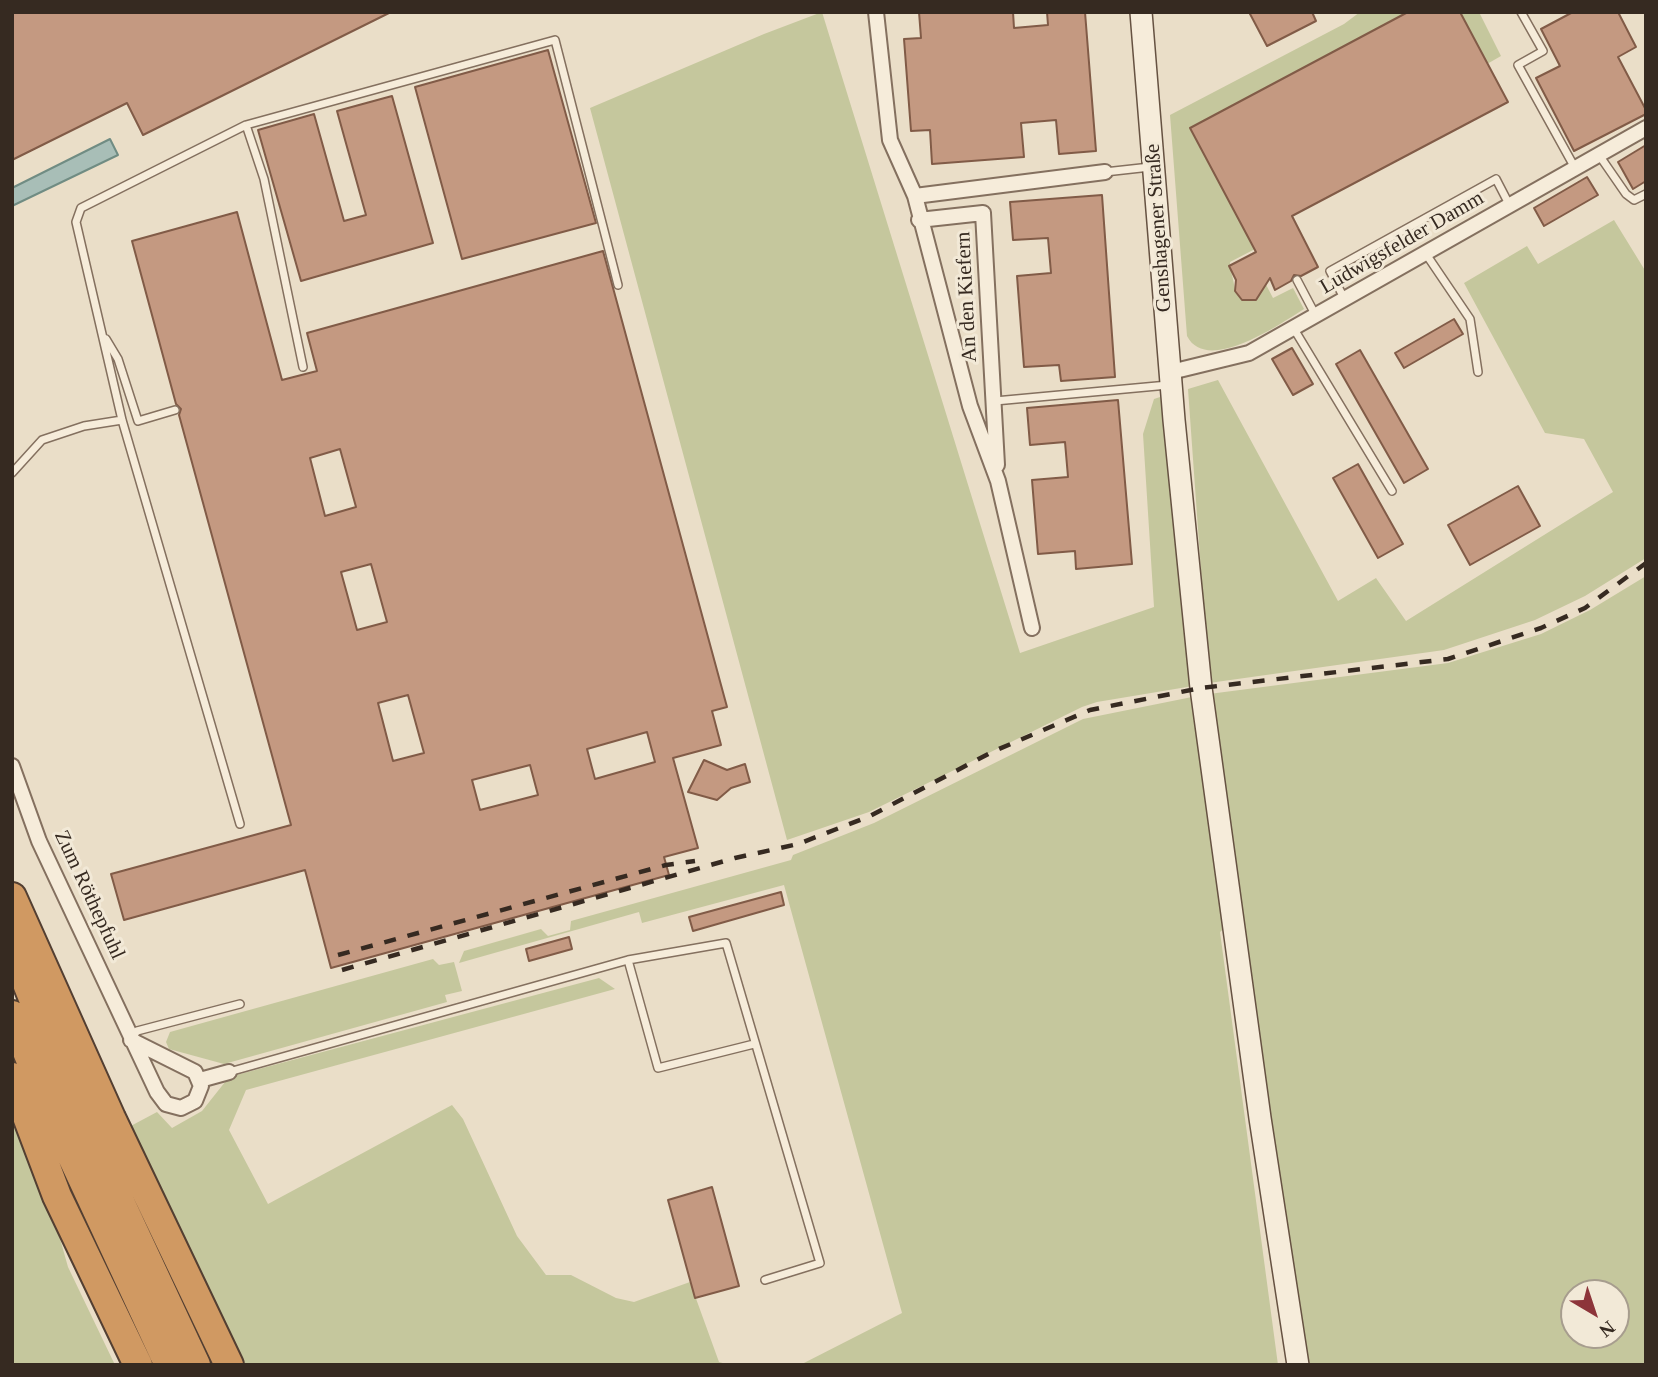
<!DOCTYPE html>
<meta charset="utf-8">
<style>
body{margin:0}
#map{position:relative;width:1658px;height:1377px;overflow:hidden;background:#eadec8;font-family:Georgia,serif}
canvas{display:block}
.frame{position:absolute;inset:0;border:14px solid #362a21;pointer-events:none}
.north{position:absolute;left:1560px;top:1279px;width:70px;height:70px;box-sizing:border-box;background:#f2e9d7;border:2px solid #a79d8e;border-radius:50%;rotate:141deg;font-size:19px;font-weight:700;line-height:28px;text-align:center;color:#362a21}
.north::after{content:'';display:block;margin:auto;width:24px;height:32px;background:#8d353a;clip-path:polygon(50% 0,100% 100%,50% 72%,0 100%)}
</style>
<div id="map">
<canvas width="1658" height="1377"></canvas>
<div class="frame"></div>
<div class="north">N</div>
</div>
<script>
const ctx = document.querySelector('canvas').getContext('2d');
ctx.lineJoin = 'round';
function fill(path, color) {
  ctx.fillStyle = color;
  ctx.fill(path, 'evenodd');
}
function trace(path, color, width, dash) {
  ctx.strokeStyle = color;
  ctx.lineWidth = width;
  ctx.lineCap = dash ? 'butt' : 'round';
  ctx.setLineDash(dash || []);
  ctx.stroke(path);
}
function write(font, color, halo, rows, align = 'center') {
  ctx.font = font + ' Georgia,serif';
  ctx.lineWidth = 6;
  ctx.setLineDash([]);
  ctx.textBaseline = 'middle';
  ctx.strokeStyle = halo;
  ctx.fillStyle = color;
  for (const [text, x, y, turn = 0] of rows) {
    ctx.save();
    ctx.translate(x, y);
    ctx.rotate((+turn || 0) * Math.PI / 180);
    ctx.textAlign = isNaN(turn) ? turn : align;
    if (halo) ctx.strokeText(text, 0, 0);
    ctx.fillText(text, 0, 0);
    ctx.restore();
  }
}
const green = new Path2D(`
 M 822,12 L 1020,653 L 1154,607 L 1143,434 L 1154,399 L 1166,395 L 1193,686 L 1097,702 L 1082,707 L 869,812 L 787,840 L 590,108 L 764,34 Z
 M 1360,12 L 1408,12 L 1255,249 L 1230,262 C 1230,270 1234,280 1235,291 L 1242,300 L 1256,300 L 1262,289 L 1251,256 L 1273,298 L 1293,288 L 1304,309 C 1280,324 1207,375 1187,336 L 1170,115 L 1344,24 Z
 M 1460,12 L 1482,12 L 1480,14 L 1501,56 L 1487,64 Z
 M 1614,220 L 1646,272 L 1646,558 L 1585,596 L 1535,620 L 1444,650 L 1209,683 L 1188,389 L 1218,380 L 1338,601 L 1376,578 L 1406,621 L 1613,492 L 1584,439 L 1545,433 L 1464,283 L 1527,246 L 1538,264 Z
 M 1646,576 L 1646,1365 L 1310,1365 L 1303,1334 L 1275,1152 L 1209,694 L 1448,663 L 1541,634 L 1590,610 ZM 1574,1293 L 1616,1293 L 1616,1335 L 1574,1335 Z
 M 1192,697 L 1226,927 L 1220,932 L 1278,1365 L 800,1365 L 902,1313 L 784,885 L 642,923 L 639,912 L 459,963 L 464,951 L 541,929 L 548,936 L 570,930 L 571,921 L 791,860 L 793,855 L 874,823 L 1083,719 Z
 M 433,959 L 439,965 L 454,962 L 462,991 L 445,995 L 447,1002 L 224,1064 L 169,1049 L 166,1042 L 170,1032 Z
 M 599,978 L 615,989 L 246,1090 L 229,1130 L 268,1204 L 452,1105 L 463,1119 L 517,1236 L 546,1275 L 571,1275 L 616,1298 L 634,1302 L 690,1282 L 719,1362 L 730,1365 L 245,1365 L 127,1128 L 157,1112 L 172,1128 L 202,1111 L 229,1077 Z
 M 12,1120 L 57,1228 L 68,1267 L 115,1365 L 12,1365 Z`);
const water = new Path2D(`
 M 110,139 L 118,155 L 12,206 L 12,188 Z`);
const building = new Path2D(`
 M 12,12 L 391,12 L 143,135 L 127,103 L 12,160 Z
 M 919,12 L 1013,12 L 1014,28 L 1048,25 L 1047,12 L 1085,12 L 1096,151 L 1059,154 L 1056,120 L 1021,123 L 1024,157 L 932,164 L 930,130 L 911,131 L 904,39 L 921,38 Z
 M 1249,12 L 1312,12 L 1316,21 L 1267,46 Z
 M 1408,12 L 1460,12 L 1508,102 L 1292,216 L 1318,267 L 1301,276 L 1294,275 L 1291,281 L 1275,290 L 1270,278 L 1256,300 L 1242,300 L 1235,291 L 1236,280 L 1229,266 L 1256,252 L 1190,128 Z
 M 1573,12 L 1618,12 L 1636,47 L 1618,57 L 1646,110 L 1646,114 L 1574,151 L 1536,78 L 1560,66 L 1541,29 Z
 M 548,50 L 596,223 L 462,259 L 415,87 Z
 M 392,96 L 433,243 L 301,281 L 258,130 L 314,114 L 344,221 L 366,215 L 337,111 Z
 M 1646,145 L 1646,181 L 1633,189 L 1618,162 Z
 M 1587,177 L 1598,195 L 1544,226 L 1534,208 Z
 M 1102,195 L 1115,377 L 1061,381 L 1059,365 L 1024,367 L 1017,276 L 1051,273 L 1048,238 L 1013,240 L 1010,202 Z
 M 237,212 L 282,380 L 317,371 L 307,333 L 603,251 L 727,707 L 712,711 L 721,745 L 673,758 L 698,848 L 664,857 L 669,875 L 331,968 L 305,870 L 124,920 L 111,874 L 291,825 L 179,415 L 181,409 L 176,404 L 132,241 ZM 340,449 L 356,507 L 325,516 L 310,458 ZM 371,564 L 387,622 L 357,630 L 341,572 ZM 408,695 L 424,753 L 393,761 L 378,703 ZM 647,732 L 655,762 L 595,779 L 587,749 ZM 530,765 L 538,795 L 480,810 L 472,780 Z
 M 1454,319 L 1463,334 L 1404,368 L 1395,353 Z
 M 1292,348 L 1313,384 L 1293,395 L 1272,359 Z
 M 1360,350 L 1428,469 L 1404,483 L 1336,364 Z
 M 1118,400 L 1132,564 L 1076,569 L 1075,551 L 1038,554 L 1032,480 L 1068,477 L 1065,442 L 1030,445 L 1027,408 Z
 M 1358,464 L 1403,544 L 1378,558 L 1333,478 Z
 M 1518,486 L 1540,526 L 1470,565 L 1448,525 Z
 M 704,760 L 727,770 L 745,764 L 750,782 L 731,788 L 717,800 L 688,792 Z
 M 781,892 L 784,905 L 693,931 L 689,917 Z
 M 569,937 L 572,949 L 529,961 L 526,949 Z
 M 712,1187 L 739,1286 L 695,1298 L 668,1200 Z`);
const lane = new Path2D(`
 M 1521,12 L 1543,51 L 1518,65 L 1575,168
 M 246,125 L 264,179 L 303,367
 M 1599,155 L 1626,194 L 1634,200 L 1646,194
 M 1105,172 L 1150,167
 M 1426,254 L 1470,319 L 1478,372
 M 1297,280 L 1316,316
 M 1345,300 L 1330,271 L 1496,179 L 1510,206
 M 1294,329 L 1392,491
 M 106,339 L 118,359 L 138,421 L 175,410
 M 995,401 L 1168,385
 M 12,473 L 42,440 L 84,426 L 122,420
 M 240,824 L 122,420 L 76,222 L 81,208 L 246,125 L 555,40 L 618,285
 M 628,960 L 658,1068 L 754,1044
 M 132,1038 L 137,1031 L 240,1004
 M 229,1072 L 628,960 L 726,943 L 820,1263 L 765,1280`);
const street = new Path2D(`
 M 876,12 L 890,140 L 915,196 L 970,406 L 998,481 L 1032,628
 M 915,196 L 1105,172
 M 919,220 L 983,213 L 997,465
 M 1171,372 L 1249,353 L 1646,128
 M 12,766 L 39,841 L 157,1092 L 166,1104 L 181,1108 L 195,1101 L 201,1086 L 195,1072 L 131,1040
 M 200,1080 L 229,1072`);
const secondary = new Path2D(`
 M 1141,12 L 1174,420 L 1201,688 L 1260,1118 L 1298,1365`);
const highway = new Path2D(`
 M 12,897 L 111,1118 L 229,1365
 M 12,946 L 80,1116 L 196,1365
 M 12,1015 L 55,1120 L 169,1365
 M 12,1077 L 57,1196 L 138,1365`);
const rail = new Path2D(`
 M 338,955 L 666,865 L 695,861
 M 342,970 L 735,858 L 798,844 L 870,816 L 992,752 L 1090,710 L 1201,688 L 1448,659 L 1541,628 L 1585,608 L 1646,563`);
const streetNames = [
 ["Genshagener Straße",1159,228,-94],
 ["Ludwigsfelder Damm",1402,243,-30],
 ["An den Kiefern",967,297,-93],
 ["Zum Röthepfuhl",89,895,65]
];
fill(green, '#c5c79d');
fill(water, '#a8beb7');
trace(water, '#708c83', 2);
fill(building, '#c49981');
trace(building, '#815b47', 2);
trace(lane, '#84705f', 10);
trace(street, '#84705f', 18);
trace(secondary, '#665242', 24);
trace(highway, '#533f32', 32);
trace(lane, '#f6ecda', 7);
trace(street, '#f6ecda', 14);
trace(secondary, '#f6ecda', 21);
trace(highway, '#d09962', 28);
trace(rail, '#362a21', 4.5, [12, 12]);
write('21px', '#362a21', '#f2e9d7', streetNames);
</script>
